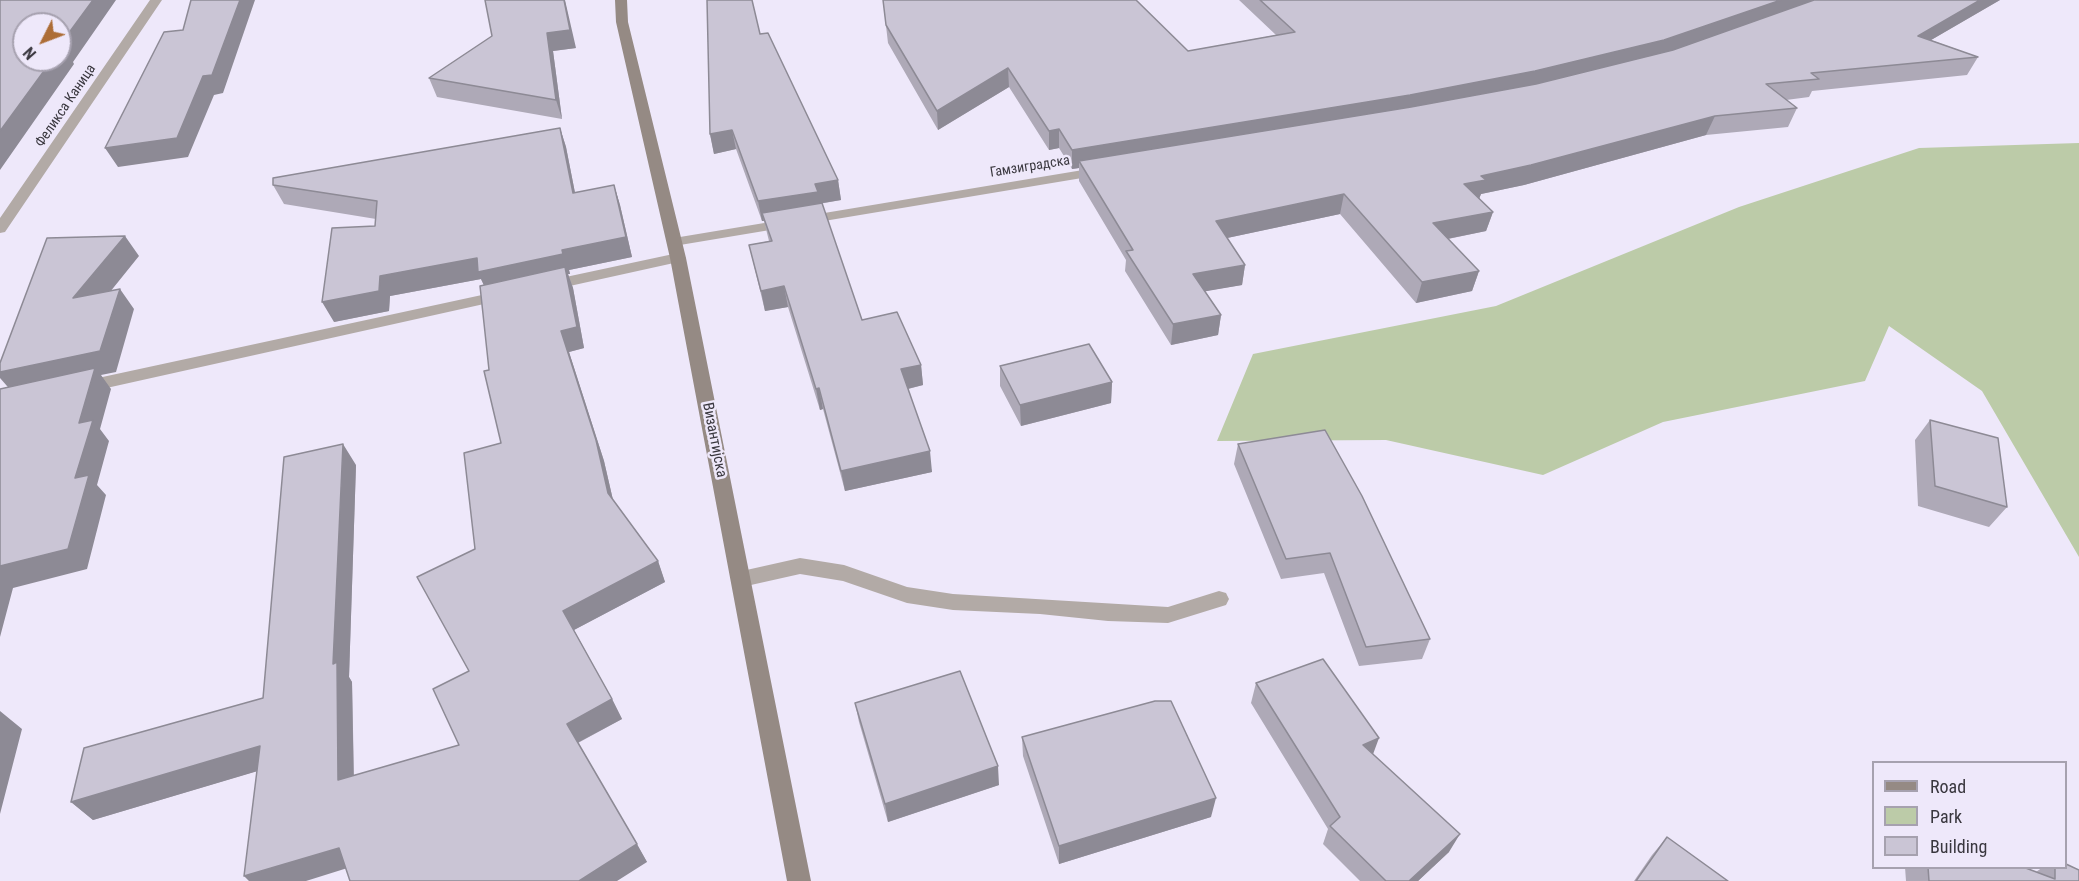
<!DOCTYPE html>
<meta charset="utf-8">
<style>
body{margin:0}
#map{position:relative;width:2079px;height:881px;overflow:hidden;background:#eee8fa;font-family:"Roboto Condensed",sans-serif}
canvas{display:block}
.legend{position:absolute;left:1872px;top:761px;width:195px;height:108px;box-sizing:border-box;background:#eee8fa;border:2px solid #a6a1af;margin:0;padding:8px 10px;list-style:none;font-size:18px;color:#39373e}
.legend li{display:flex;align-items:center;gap:12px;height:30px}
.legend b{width:30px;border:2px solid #a6a1af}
.north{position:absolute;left:12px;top:12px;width:60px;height:60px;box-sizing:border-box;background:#eee8fa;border:2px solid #a6a1af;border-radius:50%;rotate:228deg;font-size:16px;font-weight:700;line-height:24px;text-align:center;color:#39373e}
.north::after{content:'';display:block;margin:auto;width:21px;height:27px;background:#ad6d36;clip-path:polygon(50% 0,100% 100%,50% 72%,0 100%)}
</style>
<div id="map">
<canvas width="2079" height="881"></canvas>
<ul class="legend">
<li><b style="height:8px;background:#958a84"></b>Road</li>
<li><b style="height:16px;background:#bccba8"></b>Park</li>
<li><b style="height:16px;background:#cac5d5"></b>Building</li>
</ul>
<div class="north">N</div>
</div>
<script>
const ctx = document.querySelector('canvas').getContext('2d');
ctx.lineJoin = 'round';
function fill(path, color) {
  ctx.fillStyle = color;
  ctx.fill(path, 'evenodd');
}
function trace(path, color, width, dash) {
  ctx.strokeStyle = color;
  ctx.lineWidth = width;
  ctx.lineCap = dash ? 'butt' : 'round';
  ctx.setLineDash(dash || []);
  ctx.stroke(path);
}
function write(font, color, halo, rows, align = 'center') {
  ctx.font = font + ' "Roboto Condensed",sans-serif';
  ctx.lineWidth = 5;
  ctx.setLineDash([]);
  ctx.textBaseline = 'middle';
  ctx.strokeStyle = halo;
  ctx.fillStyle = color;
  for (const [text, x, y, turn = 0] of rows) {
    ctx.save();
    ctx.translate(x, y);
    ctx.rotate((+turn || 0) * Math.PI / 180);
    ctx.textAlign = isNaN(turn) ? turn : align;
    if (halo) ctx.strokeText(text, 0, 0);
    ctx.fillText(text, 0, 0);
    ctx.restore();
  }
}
const green = new Path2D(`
 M 2079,143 L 2079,557 L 1982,391 L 1889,326 L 1865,381 L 1663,422 L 1543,475 L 1386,440 L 1217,441 L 1253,354 L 1496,306 L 1739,207 L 1919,148 Z`);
const lane = new Path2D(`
 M 800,558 L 844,565 L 907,587 L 953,594 L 1168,607 L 1219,591 L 1226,593 L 1229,599 L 1226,605 L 1168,623 L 1108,621 L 1040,614 L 953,610 L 907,603 L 843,581 L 800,574 L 742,587 L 735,585 L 732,579 L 735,573 L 742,571 Z`);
const street = new Path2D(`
 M 150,0 L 162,0 L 5,232 L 0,233 L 0,218 Z
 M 1101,167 L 1106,168 L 1108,171 L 1106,174 L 674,246 L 667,242 L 674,238 Z
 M 678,253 L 683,255 L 686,258 L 683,261 L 547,291 L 539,286 L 547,281 Z
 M 505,290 L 513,295 L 511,298 L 84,393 L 78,391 L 75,387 L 78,383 L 84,381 Z`);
const secondary = new Path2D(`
 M 615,0 L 627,0 L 628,22 L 686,258 L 811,881 L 787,881 L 670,258 L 616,22 Z`);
const wall = new Path2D(`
 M 883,0 L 1188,51 L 1276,35 L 1239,0 L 2000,0 L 1931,40 L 1978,57 L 1967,75 L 1812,91 L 1809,97 L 1786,100 L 1797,108 L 1788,127 L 1706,135 L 1524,185 L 1481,194 L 1479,199 L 1493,212 L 1486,231 L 1448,239 L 1479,271 L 1472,291 L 1416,303 L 1340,214 L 1227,238 L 1245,265 L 1242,285 L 1205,291 L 1221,315 L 1218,335 L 1171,345 L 1125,271 L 1126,260 L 1079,181 L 1079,168 L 1072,169 L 1059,148 L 1049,150 L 1009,87 L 938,130 L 888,43 Z
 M 760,34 L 838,180 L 841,200 L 819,204 L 862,320 L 921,365 L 923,385 L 908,389 L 932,472 L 845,491 L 823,409 L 820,410 L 788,307 L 765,311 L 749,245 L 769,241 L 764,221 L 762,221 L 736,149 L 714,154 L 710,134 Z
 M 492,36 L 576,48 L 553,51 L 562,119 L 437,97 L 429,78 Z
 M 560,128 L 566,147 L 575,193 L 614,185 L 620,205 L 632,257 L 569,270 L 570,274 L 568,274 L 573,288 L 584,348 L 569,352 L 604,461 L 613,500 L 658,561 L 665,582 L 574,630 L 612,699 L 622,719 L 578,743 L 647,862 L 346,868 L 257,771 L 93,820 L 71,802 L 263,698 L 356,465 L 349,677 L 352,682 L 354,776 L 459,745 L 469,671 L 475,549 L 501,443 L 489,370 L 484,285 L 481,279 L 390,296 L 389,311 L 334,322 L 375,226 L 376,219 L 284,204 L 273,185 Z
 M 1000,366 L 1112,382 L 1111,403 L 1021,426 L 1000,386 Z
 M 1930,420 L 2007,507 L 1989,527 L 1918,506 L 1915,440 Z
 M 1238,444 L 1430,639 L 1422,659 L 1359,666 L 1324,573 L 1281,579 L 1234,464 Z
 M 1256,683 L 1373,754 L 1449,852 L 1418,881 L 1360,881 L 1323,844 L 1328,829 L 1251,703 Z
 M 855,703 L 999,785 L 888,822 L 859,722 Z
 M 1022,737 L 1211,817 L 1059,864 L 1023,756 Z
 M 1667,837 L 1728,881 L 1634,881 L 1652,855 Z
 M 1905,867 L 2023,867 L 2036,872 L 2043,867 L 2066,867 L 2079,881 L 1906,881 Z`);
const shadedWall = new Path2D(`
 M 93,0 L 116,0 L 73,62 L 74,64 L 0,170 L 0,131 L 52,60 L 60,60 L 60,45 Z
 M 240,0 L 255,0 L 223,93 L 214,95 L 188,157 L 118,167 L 105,148 Z
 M 564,0 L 565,0 L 576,48 L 553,51 L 562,119 L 556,100 L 547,33 Z
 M 1781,0 L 1824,0 L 1656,58 L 1529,90 L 1079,161 L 1079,168 L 1072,169 L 1072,150 Z
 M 1980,0 L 2000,0 L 1907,54 L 1918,36 Z
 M 1008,68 L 1009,87 L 938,130 L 937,111 Z
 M 1715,116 L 1706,135 L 1524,185 L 1481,194 L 1479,199 L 1464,184 L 1481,176 Z
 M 560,128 L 566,147 L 579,213 L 573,193 Z
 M 1059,129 L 1059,148 L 1049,150 L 1049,131 Z
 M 732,130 L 736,149 L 714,154 L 710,134 Z
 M 838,180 L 841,200 L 762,213 L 764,221 L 762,221 L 758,201 L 815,184 Z
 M 614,185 L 620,205 L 632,257 L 569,270 L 570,274 L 568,274 L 573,288 L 584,348 L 569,352 L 604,461 L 616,513 L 487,292 L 481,279 L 390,296 L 389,311 L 334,322 L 322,302 L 380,276 L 477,258 L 562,250 Z
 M 1344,194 L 1340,214 L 1213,241 L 1216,221 Z
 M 1493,212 L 1486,231 L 1427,243 L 1433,223 Z
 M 125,236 L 139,256 L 89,318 L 73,298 Z
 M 1245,265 L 1242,285 L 1190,294 L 1193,274 Z
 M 1479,271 L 1472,291 L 1416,303 L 1422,282 Z
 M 784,286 L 788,307 L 765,311 L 761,291 Z
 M 120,289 L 134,309 L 116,372 L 101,375 L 111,389 L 100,429 L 109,441 L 97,485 L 106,495 L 87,569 L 13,588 L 0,637 L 0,566 L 75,478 L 14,394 L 0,378 L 0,372 Z
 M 1221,315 L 1218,335 L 1171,345 L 1173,324 Z
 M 921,365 L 923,385 L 903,390 L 901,369 Z
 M 1112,382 L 1111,403 L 1021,426 L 1020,405 Z
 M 819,388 L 823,409 L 820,410 L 816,389 Z
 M 343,444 L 356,465 L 349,677 L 352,682 L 354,799 L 338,780 L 333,664 Z
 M 930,451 L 932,472 L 845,491 L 841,471 Z
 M 658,561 L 665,582 L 572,631 L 563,611 Z
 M 612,699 L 622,719 L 577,743 L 567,724 Z
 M 0,711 L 22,729 L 0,814 Z
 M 1379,738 L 1372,757 L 1363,745 Z
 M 260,746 L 278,765 L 93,820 L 71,802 Z
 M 998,766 L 999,785 L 888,822 L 885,804 Z
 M 1216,798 L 1211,817 L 1059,864 L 1059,846 Z
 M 1460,834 L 1449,852 L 1418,881 L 1409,881 Z
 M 637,844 L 647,862 L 617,881 L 579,881 Z
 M 339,848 L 357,865 L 306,881 L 249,881 L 244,876 Z`);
const building = new Path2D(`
 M 0,0 L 93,0 L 60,45 L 60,24 L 24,24 L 24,60 L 52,60 L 0,131 Z
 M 191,0 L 240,0 L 212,75 L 203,76 L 177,138 L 105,148 L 164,32 L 183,30 Z
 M 485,0 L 564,0 L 570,30 L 547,33 L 556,100 L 429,78 L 492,36 Z
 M 707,0 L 752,0 L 760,34 L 768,33 L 838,180 L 815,184 L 818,192 L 758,201 L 732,130 L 710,134 Z
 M 883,0 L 1136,0 L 1188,51 L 1295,32 L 1260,0 L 1781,0 L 1664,40 L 1535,71 L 1410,95 L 1072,150 L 1059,129 L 1049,131 L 1008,68 L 937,111 L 886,25 Z
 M 1814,0 L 1980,0 L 1918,36 L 1978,57 L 1811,73 L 1819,79 L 1766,84 L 1797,108 L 1715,116 L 1531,165 L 1481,176 L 1486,180 L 1464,184 L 1493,212 L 1433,223 L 1479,271 L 1422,282 L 1344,194 L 1216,221 L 1245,265 L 1193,274 L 1221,315 L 1173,324 L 1126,251 L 1133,250 L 1079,161 L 1411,107 L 1536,84 L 1673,50 Z
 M 560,128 L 573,193 L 614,185 L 626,237 L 562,250 L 563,254 L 478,272 L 477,258 L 380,276 L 379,291 L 322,302 L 332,228 L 375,226 L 377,201 L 273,185 L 273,178 Z
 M 822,203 L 862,320 L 897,312 L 921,365 L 901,369 L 930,451 L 841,471 L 819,388 L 816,389 L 784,286 L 761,291 L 749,245 L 772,241 L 762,213 Z
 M 125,236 L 73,298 L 120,289 L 100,351 L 0,372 L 0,363 L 47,238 Z
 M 565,267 L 577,327 L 561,331 L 596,440 L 608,493 L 658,561 L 563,611 L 612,699 L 567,724 L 637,844 L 579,881 L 350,881 L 339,848 L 244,876 L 260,746 L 71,802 L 84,748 L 263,698 L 284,457 L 343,444 L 333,664 L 337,662 L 338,780 L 459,745 L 433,689 L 469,671 L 417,577 L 475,549 L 464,453 L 501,443 L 484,371 L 489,370 L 480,286 Z
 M 1089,344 L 1112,382 L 1020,405 L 1000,366 Z
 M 95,368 L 79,423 L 93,420 L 75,478 L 89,475 L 68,549 L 0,566 L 0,389 Z
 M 1930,420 L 1998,438 L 2007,507 L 1935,486 Z
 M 1325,430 L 1362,496 L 1430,639 L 1366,647 L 1330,553 L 1286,559 L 1238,444 Z
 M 1323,659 L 1379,738 L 1363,745 L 1460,834 L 1409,881 L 1386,881 L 1330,826 L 1340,817 L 1256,683 Z
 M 960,671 L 998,766 L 885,804 L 855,703 Z
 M 1155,701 L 1171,701 L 1216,798 L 1059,846 L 1022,737 Z
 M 1667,837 L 1728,881 L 1636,881 Z
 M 2066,864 L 2079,870 L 2079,881 L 1929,881 L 1928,867 L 2023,867 L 2055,879 L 2055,867 L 2066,867 Z`);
const farStreetnames = [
 ["Феликса Каница",66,106,-56],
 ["Гамзиградска",1030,167,-9]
];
const streetNames = [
 ["Византијска",714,440,79]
];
fill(green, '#bccba8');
fill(lane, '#b2aaa6');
fill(street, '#b2aaa6');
fill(secondary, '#958a84');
fill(wall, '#aea9b7');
fill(shadedWall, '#8d8a95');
fill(building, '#cac5d5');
trace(building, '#8d8a95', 1.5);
write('14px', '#39373e', '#eee8fa', farStreetnames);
write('15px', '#39373e', '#eee8fa', streetNames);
</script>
